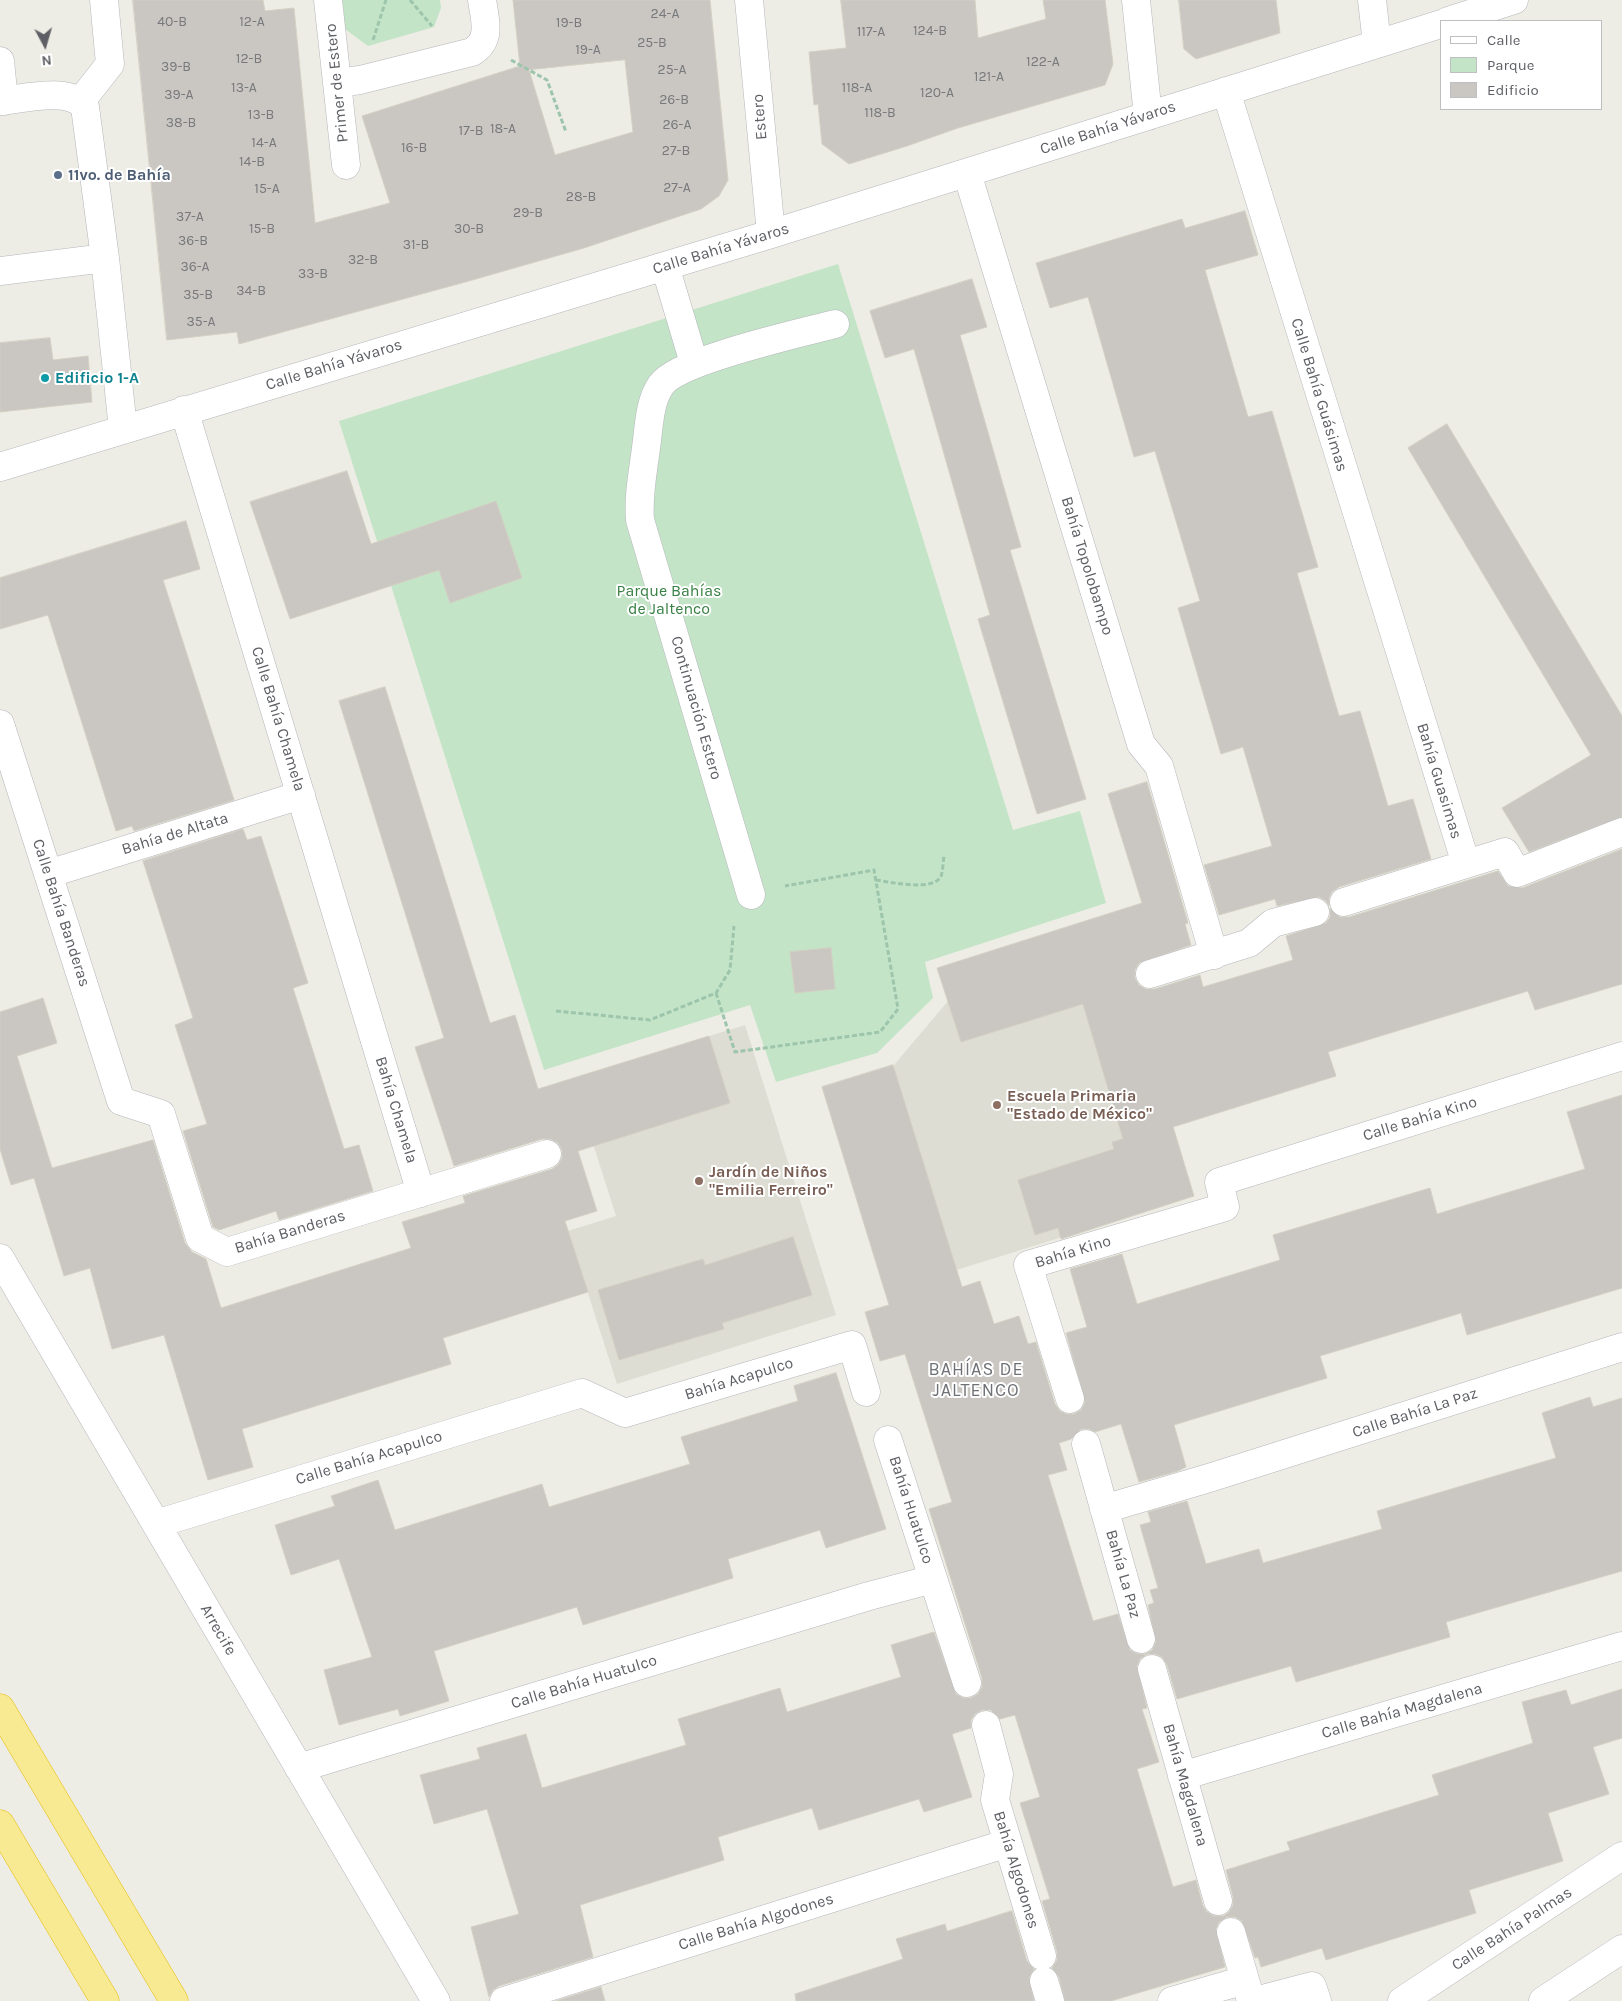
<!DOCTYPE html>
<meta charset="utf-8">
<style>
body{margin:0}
#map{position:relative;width:1622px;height:2001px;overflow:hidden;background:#eeede5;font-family:Karla,sans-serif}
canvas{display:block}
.legend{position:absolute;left:1440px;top:20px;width:162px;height:90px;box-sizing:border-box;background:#fff;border:1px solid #bebfc1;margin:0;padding:6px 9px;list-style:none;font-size:15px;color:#5d5f64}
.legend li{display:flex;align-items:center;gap:10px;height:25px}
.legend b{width:25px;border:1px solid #bebfc1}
.north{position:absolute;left:20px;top:20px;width:50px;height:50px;-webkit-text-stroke:4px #fff;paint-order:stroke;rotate:174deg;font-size:14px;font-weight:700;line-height:20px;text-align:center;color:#5d5f64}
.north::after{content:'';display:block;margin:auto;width:18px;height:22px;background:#5d5f64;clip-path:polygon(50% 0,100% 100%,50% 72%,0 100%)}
</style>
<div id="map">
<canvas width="1622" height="2001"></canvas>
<ul class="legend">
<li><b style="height:6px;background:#fff"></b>Calle</li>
<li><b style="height:14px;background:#c3e4c7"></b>Parque</li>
<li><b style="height:14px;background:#cac7c2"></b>Edificio</li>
</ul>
<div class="north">N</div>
</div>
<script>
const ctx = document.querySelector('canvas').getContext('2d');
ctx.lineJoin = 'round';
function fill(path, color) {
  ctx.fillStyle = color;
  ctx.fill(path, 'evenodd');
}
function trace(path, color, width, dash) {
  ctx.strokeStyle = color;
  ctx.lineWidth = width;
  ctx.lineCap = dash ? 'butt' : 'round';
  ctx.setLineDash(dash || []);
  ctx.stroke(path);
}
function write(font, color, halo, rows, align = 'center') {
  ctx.font = font + ' Karla,sans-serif';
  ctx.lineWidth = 4;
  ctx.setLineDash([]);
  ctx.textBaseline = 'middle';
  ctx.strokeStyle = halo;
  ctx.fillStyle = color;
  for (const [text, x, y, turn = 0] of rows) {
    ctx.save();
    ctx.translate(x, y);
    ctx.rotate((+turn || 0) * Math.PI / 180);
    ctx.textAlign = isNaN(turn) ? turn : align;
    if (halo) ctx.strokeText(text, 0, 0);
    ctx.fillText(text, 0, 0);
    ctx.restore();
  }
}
const education = new Path2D(`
 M 1111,913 L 1194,1196 L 886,1292 L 822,1087 L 894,1065 L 948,1001 Z
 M 745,1025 L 836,1315 L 617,1384 L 568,1231 L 616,1216 L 572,1078 Z`);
const green = new Path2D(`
 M 338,0 L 440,0 L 441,8 L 434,27 L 368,46 L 341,26 Z
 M 838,264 L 1013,830 L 1080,811 L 1106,903 L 925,962 L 933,998 L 877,1053 L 776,1082 L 750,1005 L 544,1070 L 339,421 Z`);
const building = new Path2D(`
 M 133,0 L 263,0 L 265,11 L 294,8 L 315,223 L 390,203 L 362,116 L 520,66 L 513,0 L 710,0 L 728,180 L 719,196 L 701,209 L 584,248 L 469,281 L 239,344 L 237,332 L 167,340 ZM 625,60 L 633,132 L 555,155 L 529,70 Z
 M 841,0 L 975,0 L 978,38 L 1046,19 L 1043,0 L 1105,0 L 1113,64 L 1105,85 L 958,128 L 907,146 L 849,164 L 822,144 L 818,104 L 814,105 L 809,52 L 846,48 Z
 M 1179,0 L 1276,0 L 1280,33 L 1196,59 L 1184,49 Z
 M 1245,211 L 1258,255 L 1205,270 L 1248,417 L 1272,411 L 1318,567 L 1297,573 L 1339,716 L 1360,711 L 1388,806 L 1413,799 L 1431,859 L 1339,887 L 1332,892 L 1329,898 L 1329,906 L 1326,901 L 1319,897 L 1277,906 L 1275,899 L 1219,915 L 1204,865 L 1272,846 L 1243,747 L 1221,754 L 1178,608 L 1200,601 L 1155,451 L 1134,457 L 1088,297 L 1050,308 L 1036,263 L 1182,219 L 1185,228 Z
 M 972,279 L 987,327 L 960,335 L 1021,547 L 1010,550 L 1086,799 L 1037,814 L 978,619 L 990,615 L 914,349 L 885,358 L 870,311 Z
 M 50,338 L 53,360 L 88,356 L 92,402 L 0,412 L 0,343 Z
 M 1447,424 L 1622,716 L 1622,817 L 1529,852 L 1502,808 L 1591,755 L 1408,448 Z
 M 347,471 L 371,544 L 496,501 L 522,578 L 450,603 L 439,570 L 290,619 L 250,502 Z
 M 186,521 L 200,569 L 163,580 L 234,800 L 134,831 L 132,826 L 116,831 L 48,615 L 0,629 L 0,578 Z
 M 385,687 L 490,1023 L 515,1015 L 538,1089 L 709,1036 L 730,1103 L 578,1151 L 597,1211 L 565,1221 L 588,1292 L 443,1338 L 451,1364 L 242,1429 L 253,1467 L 208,1480 L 164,1335 L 112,1349 L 90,1268 L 64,1276 L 34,1178 L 11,1185 L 0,1149 L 0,1012 L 43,998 L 57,1043 L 17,1056 L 52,1168 L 153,1140 L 185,1243 L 192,1252 L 206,1259 L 221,1308 L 411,1248 L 402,1222 L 465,1203 L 463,1196 L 552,1169 L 558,1165 L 562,1158 L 562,1150 L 558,1143 L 550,1139 L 542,1139 L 454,1166 L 415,1047 L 444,1038 L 339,701 Z
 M 1147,782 L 1188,923 L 1185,924 L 1191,945 L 1139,963 L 1135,970 L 1135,978 L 1139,985 L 1146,989 L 1155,989 L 1200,975 L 1203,987 L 1293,960 L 1286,936 L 1326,923 L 1330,917 L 1330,908 L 1340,917 L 1349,917 L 1498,871 L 1508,886 L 1522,888 L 1622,849 L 1622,984 L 1535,1010 L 1528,991 L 1328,1052 L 1336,1076 L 1173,1127 L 1194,1196 L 1061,1239 L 1058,1228 L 1035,1235 L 1018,1180 L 1114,1149 L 1112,1142 L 1123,1139 L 1083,1004 L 961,1042 L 937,968 L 1142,903 L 1108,794 Z
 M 243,829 L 247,840 L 261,836 L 308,983 L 293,988 L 344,1149 L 359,1145 L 373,1191 L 279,1220 L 276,1211 L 219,1230 L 213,1227 L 183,1131 L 207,1124 L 175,1025 L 193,1018 L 143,861 Z
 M 831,948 L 835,989 L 795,993 L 790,952 Z
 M 893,1065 L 962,1287 L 980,1281 L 994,1324 L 1019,1316 L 1028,1344 L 1036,1342 L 1055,1404 L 1060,1411 L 1067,1414 L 1074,1414 L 1081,1410 L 1085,1402 L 1066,1333 L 1087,1327 L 1070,1269 L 1122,1254 L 1137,1304 L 1280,1260 L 1273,1235 L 1430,1188 L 1437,1214 L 1585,1169 L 1567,1112 L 1622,1095 L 1622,1288 L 1467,1335 L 1461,1313 L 1320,1356 L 1327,1378 L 1174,1425 L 1186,1467 L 1178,1471 L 1139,1482 L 1121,1424 L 1095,1432 L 1089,1429 L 1081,1429 L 1071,1439 L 1059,1443 L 1067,1470 L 1048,1475 L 1093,1621 L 1118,1614 L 1130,1650 L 1137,1654 L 1145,1654 L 1152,1650 L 1156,1642 L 1148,1605 L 1154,1603 L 1150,1590 L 1158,1588 L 1140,1525 L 1151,1522 L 1148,1512 L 1187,1501 L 1206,1564 L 1259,1549 L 1263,1563 L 1382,1529 L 1377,1511 L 1556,1458 L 1542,1413 L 1590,1397 L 1593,1407 L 1622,1398 L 1622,1571 L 1446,1622 L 1450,1637 L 1296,1682 L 1291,1666 L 1177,1699 L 1167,1665 L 1162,1657 L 1155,1654 L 1147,1654 L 1140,1659 L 1137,1666 L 1147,1708 L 1142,1709 L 1159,1762 L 1137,1769 L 1173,1887 L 1196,1880 L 1203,1906 L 1207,1912 L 1214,1916 L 1223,1916 L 1229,1912 L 1233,1905 L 1233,1897 L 1226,1870 L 1290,1850 L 1287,1842 L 1439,1795 L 1432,1775 L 1533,1743 L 1522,1702 L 1566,1690 L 1571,1705 L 1622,1689 L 1622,1738 L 1593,1747 L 1609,1794 L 1548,1813 L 1563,1861 L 1469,1890 L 1476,1913 L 1326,1960 L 1322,1948 L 1261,1967 L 1258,1957 L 1255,1958 L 1242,1921 L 1235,1917 L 1227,1917 L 1219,1922 L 1216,1929 L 1225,1967 L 1111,2001 L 1065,2001 L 1059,1977 L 1052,1968 L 1057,1960 L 1057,1952 L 1042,1901 L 1050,1899 L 1020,1803 L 1040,1797 L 1015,1715 L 1000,1719 L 991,1710 L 982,1710 L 975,1714 L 971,1720 L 971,1728 L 952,1734 L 972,1797 L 924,1812 L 919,1799 L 819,1830 L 812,1808 L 718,1837 L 724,1860 L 580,1905 L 593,1957 L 499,1986 L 493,1990 L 489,1997 L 471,1927 L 519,1914 L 487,1809 L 434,1824 L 420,1775 L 480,1759 L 477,1748 L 526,1734 L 542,1788 L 686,1745 L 678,1719 L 780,1688 L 787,1712 L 901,1677 L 891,1645 L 934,1632 L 956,1694 L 963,1698 L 971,1698 L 978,1694 L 982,1687 L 982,1678 L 929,1509 L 952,1502 L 905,1354 L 880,1361 L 865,1312 L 889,1305 L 822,1087 Z
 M 793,1237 L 812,1295 L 722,1323 L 724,1329 L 619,1360 L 598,1290 L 703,1259 L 705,1265 Z
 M 836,1373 L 886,1529 L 826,1548 L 820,1530 L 728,1559 L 733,1578 L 583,1625 L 577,1607 L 434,1651 L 449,1701 L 400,1716 L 398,1709 L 339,1725 L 324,1670 L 372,1657 L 339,1559 L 291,1575 L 275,1525 L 335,1506 L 331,1496 L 378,1480 L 395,1530 L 542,1484 L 549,1507 L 690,1464 L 681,1437 L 798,1401 L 794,1386 Z
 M 1012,1911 L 1027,1961 L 1034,1969 L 1029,1978 L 1034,2001 L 796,2001 L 795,1994 L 903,1959 L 896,1939 L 945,1924 L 947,1931 Z
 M 601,1987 L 605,2001 L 556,2001 Z`);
const path = new Path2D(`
 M 410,0 L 432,26
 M 373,40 L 386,0
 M 511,60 L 547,80 L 566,132
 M 876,880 C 890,882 934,892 941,876 C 943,871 943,862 944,856
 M 716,993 L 735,1052 L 880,1032 L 898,1009 L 874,870 L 785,886
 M 556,1011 L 650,1020 L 716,993 L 730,970 L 734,926`);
const street = new Path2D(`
 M 328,0 L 346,165
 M 749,0 L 771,234
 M 1136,0 L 1148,116
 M 1372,0 L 1377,44
 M 1448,21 L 1514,0
 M 0,61 L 4,101
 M 337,83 L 360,80 L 472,52 C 492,40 485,20 482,0
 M 1226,91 L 1466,864
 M 0,101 C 23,99 70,86 85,107 L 105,258 L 123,429
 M 81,101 L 110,64 L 104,0
 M 967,173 L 1141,744 L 1159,766 L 1214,955
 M 665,266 L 694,363
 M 0,271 L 105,258
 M 184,410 L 421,1193
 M 0,467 L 771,234 L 1441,24
 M 0,724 L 121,1101 L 161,1114 L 200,1238 L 227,1252 L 547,1154
 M 48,874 L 301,795
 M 751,895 L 640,520 C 638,495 643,472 646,448 C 649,428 649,402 661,385 C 678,360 801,333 835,324
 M 1344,902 L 1505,852 L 1517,873 L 1622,832
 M 1150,974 L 1249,943 L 1273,923 L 1315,912
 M 0,1258 L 436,2001
 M 1070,1399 L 1028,1265 L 1225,1207 L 1219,1182 L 1622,1056
 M 888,1440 L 967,1683
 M 1086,1444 L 1141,1639
 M 1104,1509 L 1209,1478 L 1622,1347
 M 156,1524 L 582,1393 L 625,1413 L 852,1345 L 866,1392
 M 1152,1669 L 1218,1901
 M 986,1725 L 999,1774 L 995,1800 L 1042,1956
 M 299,1768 L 869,1596 L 933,1579
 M 1182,1776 L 1622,1646
 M 1231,1932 L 1250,1997
 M 1044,1981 L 1050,2001
 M 504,2001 L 1008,1843
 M 1172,2001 L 1245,1980
 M 1255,2001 L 1312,1986 L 1317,2001
 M 1402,2001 L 1622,1856
 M 1543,2001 L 1622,1949`);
const highway = new Path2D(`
 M 0,1708 L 174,2001
 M 0,1824 L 105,2001`);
const markers = [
 [58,175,5,"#5c6f8a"],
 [45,378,5,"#0f9aa8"],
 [997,1105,5,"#8d6e63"],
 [699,1181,5,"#8d6e63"]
];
const numberNames = [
 ["24-A",665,14],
 ["40-B",172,22],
 ["12-A",252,22],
 ["19-B",569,23],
 ["124-B",930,31],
 ["117-A",871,32],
 ["25-B",652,43],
 ["19-A",588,50],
 ["12-B",249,59],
 ["122-A",1043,62],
 ["39-B",176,67],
 ["25-A",672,70],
 ["121-A",989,77],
 ["13-A",244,88],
 ["118-A",857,88],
 ["120-A",937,93],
 ["39-A",179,95],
 ["26-B",674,100],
 ["118-B",880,113],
 ["13-B",261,115],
 ["38-B",181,123],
 ["26-A",677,125],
 ["18-A",503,129],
 ["17-B",471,131],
 ["14-A",264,143],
 ["16-B",414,148],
 ["27-B",676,151],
 ["14-B",252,162],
 ["27-A",677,188],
 ["15-A",267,189],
 ["28-B",581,197],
 ["29-B",528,213],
 ["37-A",190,217],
 ["15-B",262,229],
 ["30-B",469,229],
 ["36-B",193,241],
 ["31-B",416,245],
 ["32-B",363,260],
 ["36-A",195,267],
 ["33-B",313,274],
 ["34-B",251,291],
 ["35-B",198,295],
 ["35-A",201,322]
];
const streetNames = [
 ["Primer de Estero",337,83,-96],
 ["Estero",760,117,-95],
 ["Calle Bahía Yávaros",1108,128,-18],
 ["Calle Bahía Yávaros",721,249,-17],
 ["Calle Bahía Yávaros",334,365,-17],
 ["Calle Bahía Guásimas",1319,395,73],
 ["Bahía Topolobampo",1087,566,73],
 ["Continuación Estero",696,708,74],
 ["Calle Bahía Chamela",278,719,73],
 ["Bahía Guasimas",1439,781,73],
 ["Bahía de Altata",175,834,-17],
 ["Calle Bahía Banderas",61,913,72],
 ["Bahía Chamela",396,1110,73],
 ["Calle Bahía Kino",1420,1119,-17],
 ["Bahía Banderas",290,1232,-17],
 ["Bahía Kino",1073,1252,-17],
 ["Bahía Acapulco",739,1379,-17],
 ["Calle Bahía La Paz",1415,1413,-18],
 ["Calle Bahía Acapulco",369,1458,-17],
 ["Bahía Huatulco",911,1510,72],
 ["Bahía La Paz",1123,1574,74],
 ["Arrecife",218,1630,60],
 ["Calle Bahía Huatulco",584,1682,-17],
 ["Calle Bahía Magdalena",1402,1711,-16],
 ["Bahía Magdalena",1185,1785,74],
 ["Bahía Algodones",1016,1870,73],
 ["Calle Bahía Algodones",756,1922,-17],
 ["Calle Bahía Palmas",1512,1929,-33]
];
const serviceNames = [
 ["11vo. de Bahía",68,175]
];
const cultureNames = [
 ["Edificio 1-A",55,378]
];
const parkNames = [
 ["Parque Bahías",669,591],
 ["de Jaltenco",669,609]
];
const educationNames = [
 ["Escuela Primaria",1007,1096],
 ["\"Estado de México\"",1007,1114],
 ["Jardín de Niños",709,1172],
 ["\"Emilia Ferreiro\"",709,1190]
];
const neighbourhoodNames = [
 ["BAHÍAS DE",976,1370],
 ["JALTENCO",976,1391]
];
fill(education, '#deddd3');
fill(green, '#c3e4c7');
fill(building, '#cac7c2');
trace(building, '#d3d0c3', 1);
trace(street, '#b5b6bb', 29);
trace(highway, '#e7bd0c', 29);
trace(path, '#9cc5ac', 3, [5, 2.5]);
trace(street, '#fff', 28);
trace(highway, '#f7ea93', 28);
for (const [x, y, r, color] of markers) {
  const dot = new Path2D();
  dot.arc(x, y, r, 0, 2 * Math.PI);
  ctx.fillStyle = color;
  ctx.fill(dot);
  trace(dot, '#fff', 2);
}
write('14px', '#78797c', null, numberNames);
write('16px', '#5d5f64', '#fff', streetNames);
write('bold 16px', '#4e5e75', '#fff', serviceNames, 'left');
write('bold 16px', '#0d838f', '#fff', cultureNames, 'left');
write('16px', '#388044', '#fff', parkNames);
write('bold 16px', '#785e54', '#fff', educationNames, 'left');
ctx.letterSpacing = '1px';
write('18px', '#6e7176', '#fff', neighbourhoodNames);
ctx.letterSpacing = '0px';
</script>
